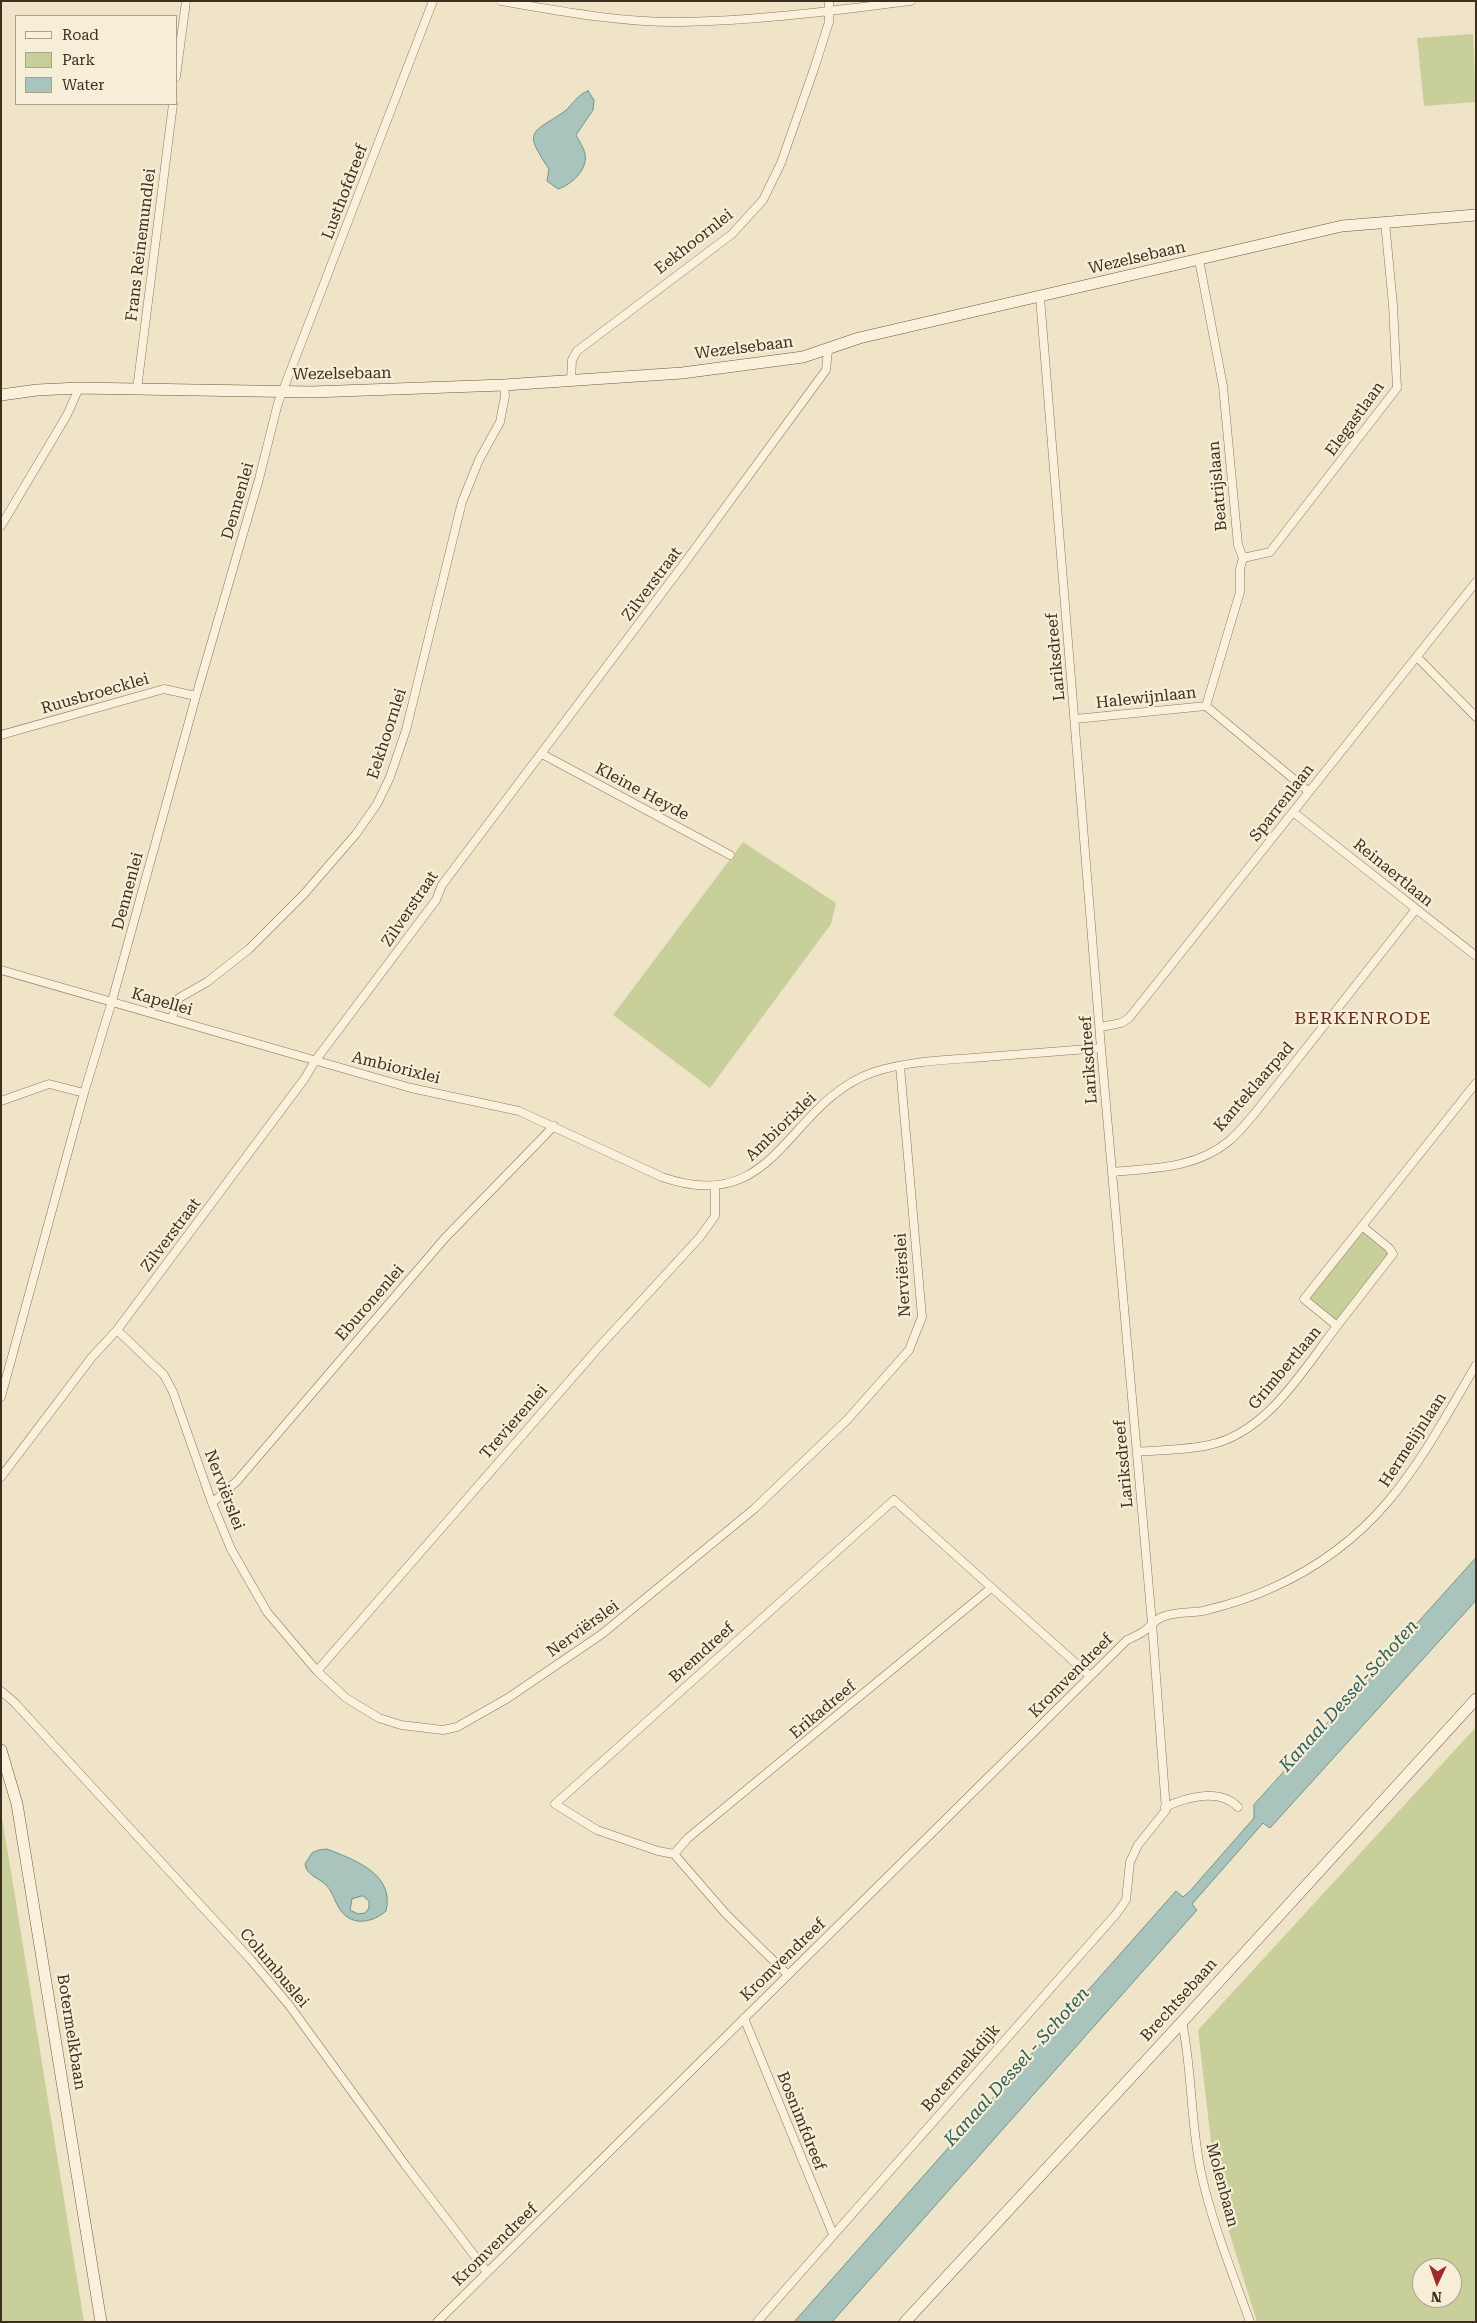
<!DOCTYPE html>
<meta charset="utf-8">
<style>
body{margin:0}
#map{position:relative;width:1477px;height:2323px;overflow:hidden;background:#f0e4c8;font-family:"Roboto Serif",serif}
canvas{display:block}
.frame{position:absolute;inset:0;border:2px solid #3d2e20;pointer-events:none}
.legend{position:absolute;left:15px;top:15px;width:162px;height:90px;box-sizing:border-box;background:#f7eed8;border:1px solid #ada18e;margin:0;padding:6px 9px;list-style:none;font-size:15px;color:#3d2e20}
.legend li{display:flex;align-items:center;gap:10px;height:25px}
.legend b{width:25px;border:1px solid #ada18e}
.north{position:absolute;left:1412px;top:2258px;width:50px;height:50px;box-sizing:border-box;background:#f7eed8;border:1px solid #ada18e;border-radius:50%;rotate:183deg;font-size:14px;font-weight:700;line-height:20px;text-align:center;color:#3d2e20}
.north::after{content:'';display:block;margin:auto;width:18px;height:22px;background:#9e2a2b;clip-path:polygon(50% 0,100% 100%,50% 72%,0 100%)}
</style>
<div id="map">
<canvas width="1477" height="2323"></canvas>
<div class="frame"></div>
<ul class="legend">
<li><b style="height:6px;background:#faf1dc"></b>Road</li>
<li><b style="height:14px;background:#c9cf9b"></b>Park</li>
<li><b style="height:14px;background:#a9c4bc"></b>Water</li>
</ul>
<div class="north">N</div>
</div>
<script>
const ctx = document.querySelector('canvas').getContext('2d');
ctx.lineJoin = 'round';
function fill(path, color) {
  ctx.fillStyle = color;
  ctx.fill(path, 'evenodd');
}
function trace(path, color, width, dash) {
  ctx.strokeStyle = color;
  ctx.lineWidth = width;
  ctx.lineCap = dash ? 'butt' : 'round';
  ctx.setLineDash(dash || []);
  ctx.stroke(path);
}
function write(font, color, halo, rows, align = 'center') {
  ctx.font = font + ' "Roboto Serif",serif';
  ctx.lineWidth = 4.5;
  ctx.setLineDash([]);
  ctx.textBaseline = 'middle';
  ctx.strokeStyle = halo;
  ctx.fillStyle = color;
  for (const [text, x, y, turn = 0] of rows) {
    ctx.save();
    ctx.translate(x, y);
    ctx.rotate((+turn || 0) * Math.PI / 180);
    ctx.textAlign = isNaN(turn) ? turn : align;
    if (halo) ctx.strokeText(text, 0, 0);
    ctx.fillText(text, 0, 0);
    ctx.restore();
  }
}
const green = new Path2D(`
 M 1473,34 L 1476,102 L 1424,106 L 1417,38 Z
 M 743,842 L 836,903 L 831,924 L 710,1088 L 613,1015 Z
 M 1364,1232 L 1388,1251 L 1389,1254 L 1339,1320 L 1336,1320 L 1311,1300 L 1311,1295 L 1362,1233 Z
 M 1476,1727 L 1476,2322 L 1257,2322 L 1217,2193 L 1198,2030 ZM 1422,2268 L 1452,2268 L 1452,2298 L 1422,2298 Z
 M 1,1812 L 13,1884 L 84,2322 L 1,2322 Z`);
const water = new Path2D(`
 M 588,91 L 594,100 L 593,110 L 576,135 C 579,141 584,148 585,154 C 588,170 571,185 558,189 L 547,181 L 549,169 C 522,129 532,134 565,111 C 573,104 578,94 588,91 Z
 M 1476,1558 L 1476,1600 L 1470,1607 L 1270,1828 L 1263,1823 L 1192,1904 L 1197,1910 L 832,2322 L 794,2322 L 1176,1891 L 1183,1897 L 1190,1891 L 1254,1818 L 1254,1805 Z
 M 319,1850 L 327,1849 C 355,1860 395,1874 386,1911 C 374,1922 353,1927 341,1911 C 335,1903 333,1892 326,1885 C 318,1877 307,1876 305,1864 L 312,1853 ZM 363,1896 L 369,1901 L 369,1908 L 365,1913 L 358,1914 L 350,1910 L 352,1899 Z`);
const street = new Path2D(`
 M 501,1 C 560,11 622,23 682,22 C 758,21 835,10 911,1
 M 176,77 L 186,1
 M 1199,260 L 1223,386 L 1238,545 L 1243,558 L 1240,569 L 1240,592 L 1206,706
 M 571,381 L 572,360 L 577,351 L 732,234 L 763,200 L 781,163 L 814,69 L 829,22 L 829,1
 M 137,389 L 173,104
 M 1,526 L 67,415 L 79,388
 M 1243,558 L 1270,552 L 1397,388 L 1393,305 L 1385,222
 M 1417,657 L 1476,717
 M 1075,719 L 1206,706 L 1308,791
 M 1,735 L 164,689 L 196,696
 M 542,754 L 730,855
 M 1293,812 L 1476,956
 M 1,970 L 411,1088 L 519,1111 L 662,1177 C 778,1218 786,1102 874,1072 C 905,1062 940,1060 972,1058 C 1015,1055 1058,1051 1101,1048
 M 172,1018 L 179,998 L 207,982 L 249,949 L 304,894 L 356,834 L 377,804 L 390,777 L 406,730 L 462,502 L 479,460 L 500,422 L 505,396 L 504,385
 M 1101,1027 L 1121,1023 L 1129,1018 L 1476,582
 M 1,1101 L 49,1084 L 84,1093
 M 1112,1172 C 1153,1168 1195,1169 1229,1141 C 1239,1133 1247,1122 1255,1113 L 1416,909
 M 1362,1226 L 1389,1248 L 1393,1254 L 1337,1326 L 1304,1299 L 1476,1083
 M 117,1330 L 164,1375 L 173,1392 L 212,1503 L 231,1549 L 267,1612 L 317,1671 L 346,1698 L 379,1718 L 401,1725 L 443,1730 L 457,1727 L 508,1698 L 602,1634 L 754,1509 L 848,1419 L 909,1350 L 922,1317 L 900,1066
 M 1,1397 L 84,1093 L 112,1001 L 196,696 L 259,479 L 278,403 L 433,1
 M 1137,1452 C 1161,1450 1186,1450 1209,1445 C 1267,1433 1303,1370 1337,1326
 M 1,1477 L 92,1357 L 117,1330 L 305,1078 L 315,1061 L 436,900 L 442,885 L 686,561 L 826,370 L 828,350
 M 212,1503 L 237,1481 L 445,1238 L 554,1126
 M 317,1671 L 599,1347 L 700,1237 L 715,1216 L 715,1187
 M 1,1691 L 14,1702 L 251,1960 L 289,2005 L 406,2166 L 487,2272
 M 1165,1807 C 1187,1797 1219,1788 1238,1807
 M 674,1854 L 688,1838 L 991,1588
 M 788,1975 L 726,1914 L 674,1854 L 658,1851 L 597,1830 L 555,1804 L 894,1500 L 1090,1676
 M 744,2018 L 833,2234
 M 1182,2022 C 1193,2073 1190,2126 1202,2177 C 1213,2226 1233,2274 1250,2322
 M 437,2322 L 1127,1640 C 1133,1637 1139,1635 1144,1631 C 1150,1627 1155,1620 1162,1617 C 1174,1612 1190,1613 1203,1611 C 1228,1605 1251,1598 1274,1587 C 1382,1538 1420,1461 1476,1365
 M 757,2322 L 1117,1913 L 1126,1900 L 1130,1862 L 1138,1845 L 1166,1810 L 1152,1623 L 1101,1048 L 1040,297`);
const secondary = new Path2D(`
 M 1,395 L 37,390 L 79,388 L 312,392 L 504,385 L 682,373 L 803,357 L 859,338 L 1342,226 L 1476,215
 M 1,1750 L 17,1804 L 101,2322
 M 905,2322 L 1182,2022 L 1476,1699`);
const streetNames = [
 ["Lusthofdreef",345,192,-69],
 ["Eekhoornlei",694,242,-38],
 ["Frans Reinemundlei",141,245,-83],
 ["Wezelsebaan",1137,258,-13],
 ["Wezelsebaan",744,348,-7],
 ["Wezelsebaan",342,374,-1],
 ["Elegastlaan",1355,419,-54],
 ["Beatrijslaan",1218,486,-95],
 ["Dennenlei",238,501,-74],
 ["Zilverstraat",652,584,-53],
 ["Lariksdreef",1056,657,-95],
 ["Ruusbroecklei",95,694,-16],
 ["Halewijnlaan",1146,698,-6],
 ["Eekhoornlei",387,734,-72],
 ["Kleine Heyde",642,792,28],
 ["Sparrenlaan",1282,803,-52],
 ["Reinaertlaan",1393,873,39],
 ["Dennenlei",128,891,-75],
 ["Zilverstraat",410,909,-56],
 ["Kapellei",162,1002,16],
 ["Lariksdreef",1089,1060,-94],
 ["Ambiorixlei",396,1068,14],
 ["Kanteklaarpad",1254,1087,-49],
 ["Ambiorixlei",781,1127,-44],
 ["Zilverstraat",171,1235,-53],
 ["Nerviërslei",903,1275,-93],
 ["Eburonenlei",370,1303,-49],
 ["Grimbertlaan",1285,1368,-50],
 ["Trevierenlei",514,1422,-49],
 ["Hermelijnlaan",1413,1440,-57],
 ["Lariksdreef",1124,1464,-95],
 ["Nerviërslei",224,1490,69],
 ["Nerviërslei",583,1629,-36],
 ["Bremdreef",702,1653,-42],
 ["Kromvendreef",1071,1676,-45],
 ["Erikadreef",823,1710,-40],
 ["Kromvendreef",783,1960,-44],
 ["Columbuslei",274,1968,50],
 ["Brechtsebaan",1179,2000,-48],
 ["Botermelkbaan",71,2032,81],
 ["Botermelkdijk",961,2068,-49],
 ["Bosnimfdreef",801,2121,68],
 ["Molenbaan",1222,2185,75],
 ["Kromvendreef",495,2245,-44]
];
const neighbourhoodNames = [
 ["BERKENRODE",1363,1019]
];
const waterNames = [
 ["Kanaal Dessel-Schoten",1349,1696,-48],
 ["Kanaal Dessel - Schoten",1017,2067,-48]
];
fill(green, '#c9cf9b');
fill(water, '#a9c4bc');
trace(water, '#6f938a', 1);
trace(street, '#8d765c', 9);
trace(secondary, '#6f573f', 12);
trace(street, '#faf1dc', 8);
trace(secondary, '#faf1dc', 11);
write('16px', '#3d2e20', '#f7eed8', streetNames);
ctx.letterSpacing = '1px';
write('18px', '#6b2e1e', '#f7eed8', neighbourhoodNames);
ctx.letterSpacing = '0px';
write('italic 18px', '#2f5d5a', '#f7eed8', waterNames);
</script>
